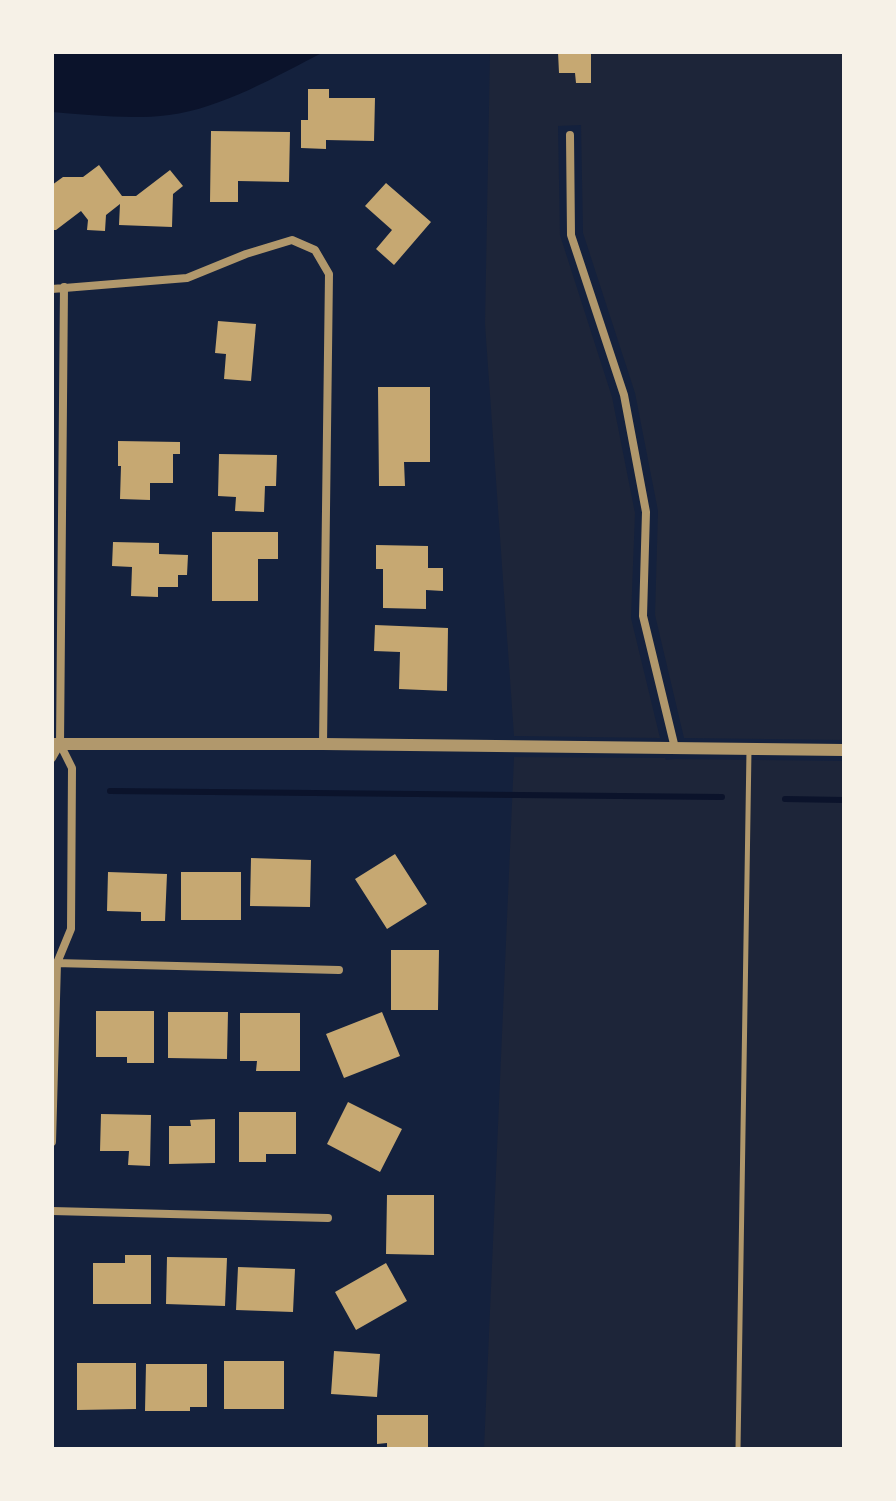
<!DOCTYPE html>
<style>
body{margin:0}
#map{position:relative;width:896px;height:1501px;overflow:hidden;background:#14213d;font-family:"Exo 2",sans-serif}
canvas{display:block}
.frame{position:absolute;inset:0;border:54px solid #f6f1e7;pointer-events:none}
</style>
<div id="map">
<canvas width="896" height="1501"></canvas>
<div class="frame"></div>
</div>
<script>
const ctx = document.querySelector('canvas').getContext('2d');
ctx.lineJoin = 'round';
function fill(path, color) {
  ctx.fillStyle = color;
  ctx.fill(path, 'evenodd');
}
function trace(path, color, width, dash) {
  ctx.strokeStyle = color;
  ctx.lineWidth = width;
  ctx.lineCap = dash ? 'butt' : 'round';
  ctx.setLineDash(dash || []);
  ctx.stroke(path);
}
const green = new Path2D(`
 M 490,52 L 844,52 L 844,740 L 684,738 L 655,615 L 658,511 L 635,393 L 583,233 L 581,125 L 558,126 L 560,235 L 612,397 L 635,513 L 631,618 L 660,738 L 514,736 L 485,324 Z
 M 514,757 L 665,758 L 666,760 L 676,759 L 844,761 L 844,1449 L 484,1449 Z`);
const water = new Path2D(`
 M 52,52 L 324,52 C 276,76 223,108 169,115 C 130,120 91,115 52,112 Z`);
const stream = new Path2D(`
 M 110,791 L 722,797
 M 785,799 L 844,800`);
const building = new Path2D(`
 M 558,52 L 591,52 L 591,83 L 576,83 L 575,73 L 559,73 Z
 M 308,89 L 329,89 L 329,98 L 375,98 L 374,141 L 326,140 L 326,149 L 301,148 L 301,120 L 308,120 Z
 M 211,131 L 290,132 L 289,182 L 238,181 L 238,202 L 210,202 Z
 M 99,165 L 122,196 L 136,196 L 170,170 L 183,186 L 173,194 L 172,227 L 119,225 L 120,204 L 106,215 L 105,231 L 87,230 L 88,220 L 81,211 L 56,230 L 52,230 L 52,185 L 63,177 L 83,177 Z
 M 386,183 L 431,222 L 394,265 L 376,249 L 392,230 L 365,206 Z
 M 218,321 L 256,324 L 251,381 L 224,379 L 226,354 L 215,353 Z
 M 378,387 L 430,387 L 430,462 L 404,462 L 405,486 L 379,486 Z
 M 118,441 L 180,442 L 180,454 L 173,454 L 173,483 L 150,483 L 150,500 L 120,499 L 121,466 L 118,466 Z
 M 219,454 L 277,455 L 276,486 L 265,486 L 264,512 L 235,511 L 236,497 L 218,496 Z
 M 212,532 L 278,532 L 278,559 L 258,559 L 258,601 L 212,601 Z
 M 113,542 L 159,543 L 159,554 L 188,555 L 187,575 L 178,575 L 178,587 L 158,587 L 158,597 L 131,596 L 132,567 L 112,566 Z
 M 376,545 L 428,546 L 428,568 L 443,568 L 443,591 L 426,590 L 426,609 L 383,608 L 383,569 L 376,569 Z
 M 375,625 L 448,628 L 447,691 L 399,689 L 400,652 L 374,651 Z
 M 395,854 L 427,904 L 387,929 L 355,879 Z
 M 251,858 L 311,860 L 310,907 L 250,906 Z
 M 108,872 L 167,874 L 165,921 L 141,921 L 141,912 L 107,911 Z
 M 181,872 L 241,872 L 241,920 L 181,920 Z
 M 391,950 L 439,950 L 438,1010 L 391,1010 Z
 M 96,1011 L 154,1011 L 154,1063 L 127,1063 L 127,1057 L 96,1057 Z
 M 168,1012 L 228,1012 L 227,1059 L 168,1058 Z
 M 382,1012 L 400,1056 L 344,1078 L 326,1034 Z
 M 240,1013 L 300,1013 L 300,1071 L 256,1071 L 257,1061 L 240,1061 Z
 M 348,1102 L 402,1129 L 380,1172 L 327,1144 Z
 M 239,1112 L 296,1112 L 296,1154 L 266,1154 L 266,1162 L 239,1162 Z
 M 101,1114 L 151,1115 L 150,1166 L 128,1165 L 129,1151 L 100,1151 Z
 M 215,1119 L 215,1163 L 169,1164 L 169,1126 L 191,1126 L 190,1120 Z
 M 387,1195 L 434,1195 L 434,1255 L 386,1254 Z
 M 125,1255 L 151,1255 L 151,1304 L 93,1304 L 93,1263 L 125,1263 Z
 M 167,1257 L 227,1258 L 225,1306 L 166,1304 Z
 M 386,1263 L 407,1301 L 356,1330 L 335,1292 Z
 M 238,1267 L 295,1269 L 293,1312 L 236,1310 Z
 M 334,1351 L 380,1354 L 377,1397 L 331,1394 Z
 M 224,1361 L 284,1361 L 284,1409 L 224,1409 Z
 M 77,1363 L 136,1363 L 136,1409 L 77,1410 Z
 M 146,1364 L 207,1364 L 207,1407 L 190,1407 L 190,1411 L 145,1411 Z
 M 377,1415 L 428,1415 L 428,1449 L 387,1449 L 387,1443 L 377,1444 Z`);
const service = new Path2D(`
 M 738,1449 L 749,750`);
const minor = new Path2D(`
 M 570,135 L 571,235 L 624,395 L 646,512 L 643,616 L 675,748
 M 52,289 L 187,278 L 246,254 L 292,240 L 315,250 L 329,274 L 323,744
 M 52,758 L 60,744
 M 55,963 L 339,970
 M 52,1142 L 57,963 L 71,929 L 72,768 L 60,744 L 64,287
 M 52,1211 L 328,1218`);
const tertiary = new Path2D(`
 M 52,744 L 323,744 L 844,750`);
fill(green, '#1d2539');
fill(water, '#0b132b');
trace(stream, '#0b132b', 6);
fill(building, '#c6a872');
trace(service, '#b1986c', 5);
trace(minor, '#b1986c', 8);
trace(tertiary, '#b1986c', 12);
</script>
